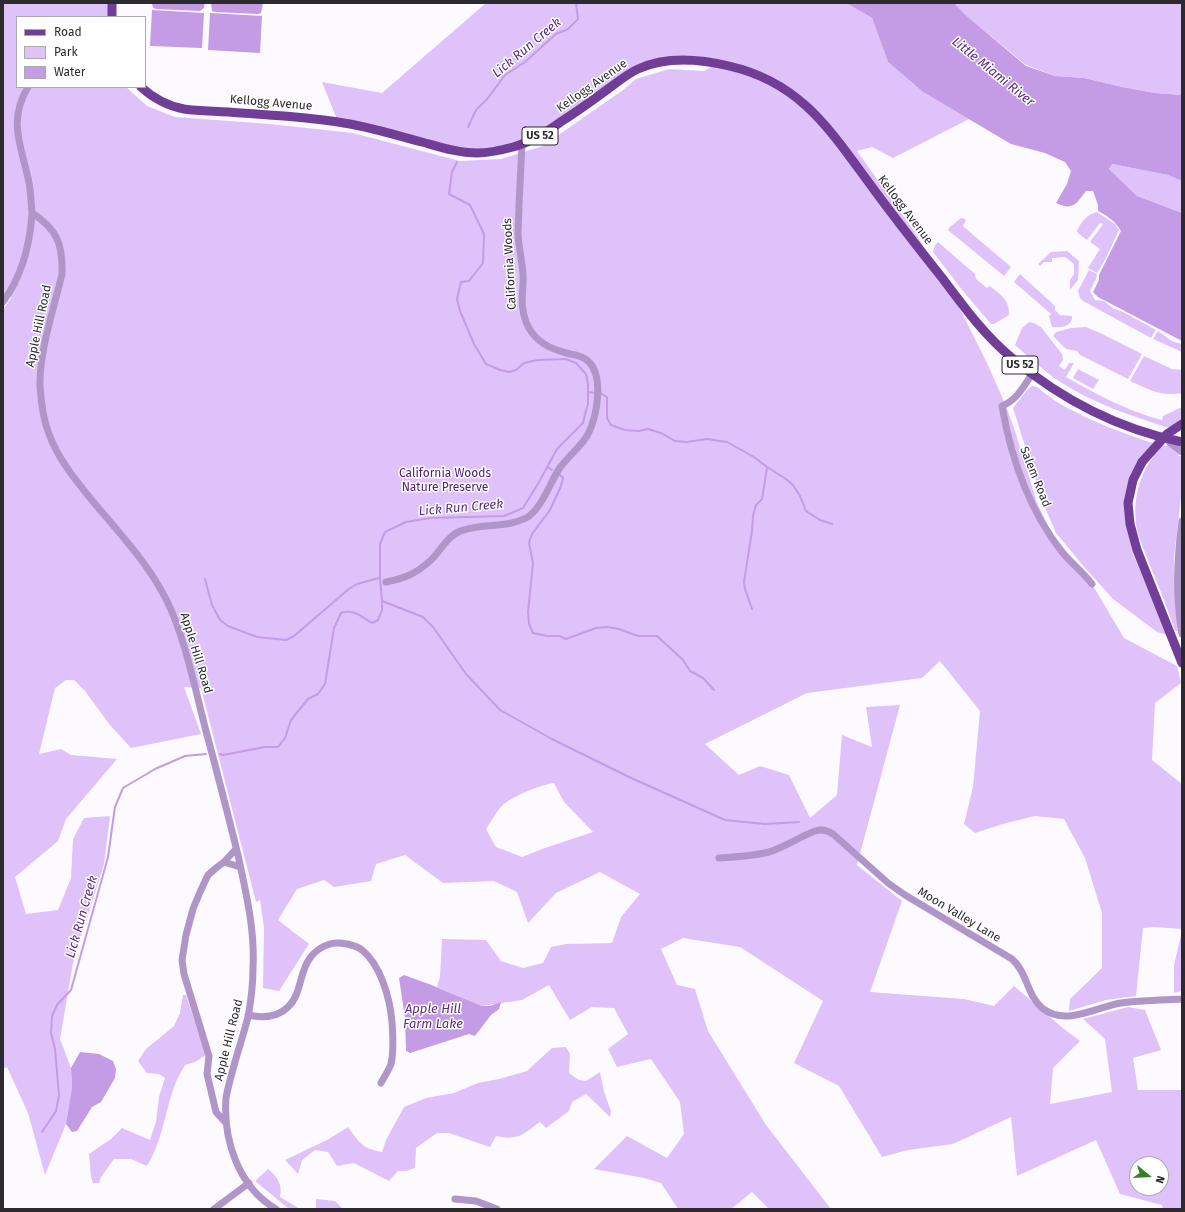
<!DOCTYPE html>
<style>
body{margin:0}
#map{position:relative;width:1185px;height:1212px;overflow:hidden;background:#fdfaff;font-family:"Fira Sans",sans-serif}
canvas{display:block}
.frame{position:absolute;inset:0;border:4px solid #2c2a2e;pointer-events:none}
.legend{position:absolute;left:16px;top:16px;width:130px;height:72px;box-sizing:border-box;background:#fff;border:1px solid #abaaab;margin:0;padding:5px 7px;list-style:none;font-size:12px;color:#2c2a2e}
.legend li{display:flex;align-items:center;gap:8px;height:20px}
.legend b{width:20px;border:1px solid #abaaab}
.north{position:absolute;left:1129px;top:1156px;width:40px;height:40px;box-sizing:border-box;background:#fff;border:1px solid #abaaab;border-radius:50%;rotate:108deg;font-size:11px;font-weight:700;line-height:16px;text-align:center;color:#2c2a2e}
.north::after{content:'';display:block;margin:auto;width:14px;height:18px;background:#338029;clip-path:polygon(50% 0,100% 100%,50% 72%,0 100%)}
</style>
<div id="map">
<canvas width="1185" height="1212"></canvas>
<div class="frame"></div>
<ul class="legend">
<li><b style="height:5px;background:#713e97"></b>Road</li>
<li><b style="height:11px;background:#dfc2fa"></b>Park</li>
<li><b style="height:11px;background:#c39ce5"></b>Water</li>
</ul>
<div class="north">N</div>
</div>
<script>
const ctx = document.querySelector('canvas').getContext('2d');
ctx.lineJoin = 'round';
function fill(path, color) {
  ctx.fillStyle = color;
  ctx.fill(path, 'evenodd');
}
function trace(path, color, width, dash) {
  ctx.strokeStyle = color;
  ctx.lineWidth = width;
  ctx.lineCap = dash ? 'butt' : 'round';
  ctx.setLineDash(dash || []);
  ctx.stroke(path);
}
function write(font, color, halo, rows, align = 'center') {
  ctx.font = font + ' "Fira Sans",sans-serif';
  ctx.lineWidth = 3;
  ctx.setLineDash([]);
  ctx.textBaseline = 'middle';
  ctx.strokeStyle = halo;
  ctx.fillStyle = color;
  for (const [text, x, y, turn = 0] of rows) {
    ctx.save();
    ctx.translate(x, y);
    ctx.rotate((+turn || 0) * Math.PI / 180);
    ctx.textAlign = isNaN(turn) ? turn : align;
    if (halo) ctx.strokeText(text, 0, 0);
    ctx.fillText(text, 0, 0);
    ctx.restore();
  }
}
const green = new Path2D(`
 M 3,3 L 112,3 L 112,17 L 17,17 L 17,87 L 126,87 L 147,106 L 175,117 L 270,124 L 353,133 L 460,161 L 501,159 L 543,146 L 623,90 L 636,79 L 669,69 L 704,71 L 717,64 L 648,65 L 546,132 L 478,153 L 338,122 L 322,82 L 382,93 L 486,3 L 846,3 L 872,18 L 888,62 L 923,92 L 969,119 L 893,158 L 872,147 L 857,151 L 916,234 L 958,305 L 987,363 L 1006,406 L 1015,431 L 1037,503 L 1050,530 L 1057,541 L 1092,584 L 1124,638 L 1177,666 L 1181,683 L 1155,703 L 1152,760 L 1182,784 L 1182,929 L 1154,927 L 1143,928 L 1136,996 L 1106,1000 L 1069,1011 L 1070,999 L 1102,968 L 1102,913 L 1085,858 L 1064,819 L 1035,816 L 1003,824 L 975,833 L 964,824 L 973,787 L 980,711 L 940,661 L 922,678 L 807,693 L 705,744 L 739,775 L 760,766 L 789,775 L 810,818 L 837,795 L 842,735 L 872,747 L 866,707 L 900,705 L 857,865 L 902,901 L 870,992 L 964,999 L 994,1006 L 1014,986 L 1064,1029 L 1080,1041 L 1053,1068 L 1050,1104 L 1112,1092 L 1105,1039 L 1083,1019 L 1128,1007 L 1145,1010 L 1161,1050 L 1133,1058 L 1138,1090 L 1182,1090 L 1182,1209 L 1163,1209 L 1162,1205 L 1120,1194 L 1096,1140 L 1017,1176 L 1011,1117 L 953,1144 L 908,1150 L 882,1157 L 839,1086 L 794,1063 L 823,1001 L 740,947 L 683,938 L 661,949 L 677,985 L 695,989 L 708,1031 L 766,1125 L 831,1209 L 769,1209 L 752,1192 L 731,1209 L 678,1209 L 661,1183 L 644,1178 L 594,1169 L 627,1136 L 667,1158 L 684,1134 L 680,1102 L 651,1059 L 617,1067 L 608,1049 L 628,1034 L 614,1008 L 592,1007 L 570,1020 L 549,985 L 522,1000 L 482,1006 L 437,987 L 440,977 L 442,939 L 486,940 L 501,961 L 523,968 L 543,963 L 551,947 L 566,944 L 612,943 L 621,917 L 640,894 L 600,872 L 556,893 L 528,923 L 517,892 L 494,881 L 443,883 L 405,855 L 376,864 L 371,881 L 334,887 L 324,880 L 297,889 L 278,920 L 309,944 L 279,991 L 263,988 L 264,928 L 260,900 L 256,902 L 201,688 L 184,687 L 201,734 L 131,748 L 110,725 L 85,691 L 74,680 L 66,680 L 55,688 L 39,754 L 61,749 L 71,755 L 117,759 L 66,819 L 58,841 L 15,877 L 26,914 L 58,910 L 71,878 L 73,839 L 84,818 L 110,816 L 104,864 L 73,963 L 60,1039 L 71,1068 L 72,1087 L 66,1124 L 45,1175 L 28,1113 L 7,1067 L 3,1069 L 3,310 L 11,298 L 11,289 L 3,303 ZM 554,783 L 564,802 L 593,832 L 545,848 L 522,857 L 496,847 L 486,829 C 491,822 496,812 502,806 C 512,796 540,785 554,783 ZM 1137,1164 L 1161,1164 L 1161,1188 L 1137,1188 Z
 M 954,3 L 1182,3 L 1182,95 L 1155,93 L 1122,87 L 1084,78 L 1055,76 L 1026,65 L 968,17 Z
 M 1112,164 L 1168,175 L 1182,181 L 1182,213 L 1137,196 L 1109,169 Z
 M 1097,212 L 1115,224 L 1119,230 L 1105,260 L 1097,273 L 1088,268 L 1100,249 L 1090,242 L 1103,224 L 1100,223 L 1087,240 L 1078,233 L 1077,231 C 1081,222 1087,214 1097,212 Z
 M 961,218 L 963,218 L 966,220 L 963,226 L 965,228 L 1011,267 L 1004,276 L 948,230 L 950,227 Z
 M 938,242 L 975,274 L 976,279 L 987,288 L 990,286 C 1000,294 1010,300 1009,315 L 994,324 L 991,324 L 963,291 L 933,252 L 935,245 Z
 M 1067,251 L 1079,261 L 1078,280 L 1070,290 L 1070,280 L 1074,274 L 1074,264 L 1065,257 L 1052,258 L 1052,262 L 1044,262 L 1040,266 L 1038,264 L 1051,252 Z
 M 1089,270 L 1097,274 L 1096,279 L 1090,291 L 1095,300 L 1104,301 L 1114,309 L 1121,311 L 1156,330 L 1151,338 L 1083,301 L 1080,298 L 1078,291 Z
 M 1020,274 L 1055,306 L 1055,310 L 1060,315 L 1072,316 C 1073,327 1060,328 1052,327 L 1049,316 L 1051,314 L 1014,282 Z
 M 1029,322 L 1034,323 L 1041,327 L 1062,354 L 1063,360 L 1059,366 L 1065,370 L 1069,363 L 1074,363 L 1066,377 C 1096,394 1129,412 1162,420 L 1163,416 L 1182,407 L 1182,421 L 1169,428 C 1132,416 1095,404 1062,383 C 1045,372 1030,358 1015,345 L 1022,328 Z
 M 1086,327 L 1100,333 L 1142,354 L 1128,379 L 1080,355 L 1077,351 L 1066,349 L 1053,336 L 1056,332 L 1071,328 Z
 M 1158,331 L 1172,341 L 1182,344 L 1182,352 L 1153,339 Z
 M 1144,356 L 1172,369 L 1182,370 L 1182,393 C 1161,397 1148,389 1130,381 Z
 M 1078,369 L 1099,380 L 1093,389 L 1073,378 Z
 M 1032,386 L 1037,387 C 1045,393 1053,400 1062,405 C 1091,421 1121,433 1153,443 L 1143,455 L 1134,474 L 1127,528 L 1133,554 L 1168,635 L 1157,632 L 1113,599 L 1085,568 L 1056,533 L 1043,503 L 1013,408 L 1028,389 Z
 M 1163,445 L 1173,447 L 1179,453 L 1178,456 L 1181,456 L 1182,457 L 1182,490 L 1174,557 L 1175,605 L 1178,631 L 1175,631 C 1168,610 1160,589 1151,568 C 1147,557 1142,546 1138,534 C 1130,500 1140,469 1163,445 Z
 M 1182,931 L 1182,991 L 1174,993 L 1174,965 Z
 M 183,995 L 186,995 L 206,1055 L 195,1062 L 185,1065 C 182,1071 178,1076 176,1082 C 165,1110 163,1140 147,1166 L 131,1159 L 114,1159 L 101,1177 L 99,1183 L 93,1183 L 91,1177 L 89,1154 L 111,1139 L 122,1128 L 150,1140 L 156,1122 L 159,1097 L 165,1078 L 159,1074 L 147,1073 L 138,1061 L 146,1049 L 174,1026 L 180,1013 Z
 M 566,1047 L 570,1054 L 569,1073 L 579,1080 L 586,1081 L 600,1072 L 604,1092 L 611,1111 L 610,1117 L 586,1094 L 572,1102 L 569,1111 L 546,1128 L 540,1122 C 523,1134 519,1141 496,1136 L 490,1147 L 449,1133 L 437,1133 L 416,1148 L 415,1168 L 406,1171 L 398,1171 L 389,1181 L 354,1163 L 337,1166 L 328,1152 L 315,1150 L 302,1160 L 298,1174 L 285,1160 L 327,1140 L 348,1127 C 360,1143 361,1148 382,1152 L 386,1140 L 404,1107 L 426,1098 L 454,1093 L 478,1083 L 499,1079 L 527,1071 L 552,1048 Z
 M 268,1169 C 277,1176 283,1185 280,1197 L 300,1209 L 289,1209 L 255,1181 Z
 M 316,1199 L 335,1201 L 343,1209 L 316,1209 Z`);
const water = new Path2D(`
 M 152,3 L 205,3 L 204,8 L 200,11 L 156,9 L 153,8 Z
 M 211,3 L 263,3 L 261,13 L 258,14 L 215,12 L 212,11 Z
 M 846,3 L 954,3 L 968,17 L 1026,66 L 1055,76 L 1084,78 L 1122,87 L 1155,93 L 1182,95 L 1182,181 L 1168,175 L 1112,164 L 1109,169 L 1137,196 L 1182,213 L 1182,341 L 1098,297 L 1093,292 L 1099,280 L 1099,275 L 1121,231 C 1115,221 1108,216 1098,211 L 1098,205 L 1093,191 L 1086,191 C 1076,204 1073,211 1056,203 L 1067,184 L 1071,171 L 1065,162 L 1045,153 L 1011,144 L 923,92 L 888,62 L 872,18 Z
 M 152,10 L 204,13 L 202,48 L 150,46 Z
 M 210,13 L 262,16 L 260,53 L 208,50 Z
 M 404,975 L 429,984 L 482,1006 L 490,1006 L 501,1002 L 499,1009 L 491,1015 L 475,1036 L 469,1034 L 410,1053 L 406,1051 L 405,1018 L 399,978 Z
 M 80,1052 L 99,1054 L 113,1061 L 116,1069 L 115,1078 L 101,1102 L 92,1107 L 77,1131 L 72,1132 L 66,1124 L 72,1087 L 71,1068 Z`);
const stream = new Path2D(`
 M 468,127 L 476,110 L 488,98 L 505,75 L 525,62 L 556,34 L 568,29 L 578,19 L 576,3
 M 588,392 L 602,394 L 607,397 L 607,418 L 611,425 L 625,430 L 639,431 L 648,429 L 661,433 L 675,441 L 687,442 L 707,439 L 727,442 L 754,457 L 767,467 L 786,479 L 793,485 L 800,496 L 806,511 L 820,520 L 832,524
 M 547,467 L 552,470
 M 558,473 L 563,478 L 561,486 L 550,510 L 532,534 L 530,539 L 529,543 L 533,563 L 528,612 L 529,624 L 533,633 L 547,636 L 559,636 L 566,639 L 596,628 L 607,627 L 619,629 L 638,636 L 657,636 L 683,660 L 690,671 L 703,678 L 714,690
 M 205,579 L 212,605 L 220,620 L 228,626 L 257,637 L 286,640 L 294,636 L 350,588 L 357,584 L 379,578
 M 382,601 L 423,617 L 433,627 L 466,674 L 500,710 L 552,739 L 629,777 L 725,820 L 765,824 L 799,822
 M 752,609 L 745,589 L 744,582 L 752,531 L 753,516 L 756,505 L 762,499 L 767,468
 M 220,754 L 223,755 L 265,747 L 278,747 L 285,738 L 291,720 L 308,699 L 318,694 L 325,684 L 334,628 L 341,613 C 355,609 360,616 372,623 L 378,620 L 382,610 L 382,601 L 380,578 L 380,544 L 385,532 L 406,522 L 431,518 L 504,516 L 523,508 L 539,482 L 557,449 L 583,423 L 585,414 L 588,404 L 588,384 L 586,374 L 576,363 L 566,359 L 538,360 L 524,363 L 516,370 L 509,372 L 500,370 L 486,364 L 474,344 L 460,311 L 457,299 L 461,282 L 469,281 L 483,263 L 484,234 L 470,205 L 449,194 L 452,172 L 457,162
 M 42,1132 L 56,1111 L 59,1095 L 55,1049 L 51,1033 L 52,1016 L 57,1005 L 71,990 L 108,857 L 115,807 L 123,788 L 155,769 L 185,756 L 206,754`);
const minor = new Path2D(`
 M 28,87 C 7,122 22,147 29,183 C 31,193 31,203 32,213 C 57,229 63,244 62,274 C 54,308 39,352 40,386 C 41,402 43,419 49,434 C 59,461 77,482 95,504 C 123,537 155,571 172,612 C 188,651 196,693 207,735 C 218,775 228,815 238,855 C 246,893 255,929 253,968 C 253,984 251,1001 248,1017 C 241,1044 231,1071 226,1098 C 223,1139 238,1187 276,1209
 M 3,302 C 22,276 30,245 32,213
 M 1032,374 C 1024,386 1017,400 1002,406 C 1011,458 1029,510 1062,552 C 1071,563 1083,572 1092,584
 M 1168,439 L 1170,443 L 1182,452
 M 1182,521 C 1177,558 1175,596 1182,634
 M 386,582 C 405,578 416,574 431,560 C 442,549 448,534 464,530 C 484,523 507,528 526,518 C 541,510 550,483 559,469 C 567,457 583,445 588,434 C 597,417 604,377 589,362 C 584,357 577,355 570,354 C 550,349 534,342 526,322 C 519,303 524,292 523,274 C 522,261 519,248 518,235 C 518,225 519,215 519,205 C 520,185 521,165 522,144
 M 719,858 C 736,857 753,856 769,852 C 785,847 799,837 815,831 C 821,829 827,830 833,834 L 888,883 L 905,895 L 1012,959 C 1027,972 1027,995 1042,1008 C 1066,1027 1095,1007 1121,1003 C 1141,1000 1162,1000 1182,999
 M 224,862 L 240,867
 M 248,1015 C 262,1018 277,1018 288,1007 C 302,994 299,972 310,958 C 316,949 329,942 339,943 C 347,944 356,945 362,950 C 381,965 390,999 392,1022 C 393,1035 394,1051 391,1064 C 389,1070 384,1077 381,1083
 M 225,1122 L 216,1112 L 207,1074 L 209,1056 L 184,974 L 182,960 L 186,935 L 193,909 L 200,892 L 208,875 L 216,868 L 224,862 L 236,849
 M 455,1199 L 476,1201 L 497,1209
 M 214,1209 L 249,1183`);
const major = new Path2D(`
 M 112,17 L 112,3
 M 141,87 C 153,98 168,106 184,109 C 198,111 213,111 228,112 C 265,115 302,116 338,122 C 367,126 395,135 422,142 C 440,147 458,153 477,153 C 489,153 502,150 513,147 C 531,142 547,132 562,121 C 578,111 593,100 608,89 C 618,82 627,74 638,69 C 666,56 700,59 729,66 C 804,83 833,135 875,191 C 897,221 920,250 943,279 C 964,307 985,336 1012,358 C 1062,400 1119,429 1182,442
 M 1142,462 L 1133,480 L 1128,503 L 1130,524 L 1137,550 L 1182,663`);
const majorBridge = new Path2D(`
 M 1142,462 L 1167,434 L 1182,424`);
const shields = [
 [540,136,36],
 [1020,365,36]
];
const shieldNames = [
 ["US 52",540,136],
 ["US 52",1020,365]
];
const streetNames = [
 ["Kellogg Avenue",592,86,-35],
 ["Kellogg Avenue",271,103,5],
 ["Kellogg Avenue",905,210,53],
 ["California Woods",510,264,-93],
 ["Apple Hill Road",39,326,-78],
 ["Salem Road",1035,477,68],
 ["Apple Hill Road",196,653,73],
 ["Moon Valley Lane",959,915,31],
 ["Apple Hill Road",229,1040,-76]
];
const parkNames = [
 ["California Woods",445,474],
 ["Nature Preserve",445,488]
];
const waterNames = [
 ["Lick Run Creek",527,48,-40],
 ["Little Miami River",993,72,39],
 ["Lick Run Creek",461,508,-5],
 ["Lick Run Creek",82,917,-74],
 ["Apple Hill",433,1009],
 ["Farm Lake",433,1024]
];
fill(green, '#dfc2fa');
fill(water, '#c39ce5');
trace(stream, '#c39ce5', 2);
trace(minor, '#b096c8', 7);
trace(major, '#713e97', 9);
trace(majorBridge, '#713e97', 9);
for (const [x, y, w] of shields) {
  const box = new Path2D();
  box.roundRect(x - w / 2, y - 9, w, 18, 3);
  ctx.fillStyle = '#fff';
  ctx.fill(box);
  trace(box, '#2c2a2e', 1);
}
write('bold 11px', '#2c2a2e', null, shieldNames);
write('12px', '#2c2a2e', '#fff', streetNames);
write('12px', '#532175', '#fff', parkNames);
write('italic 13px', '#5c2a7e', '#fff', waterNames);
</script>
